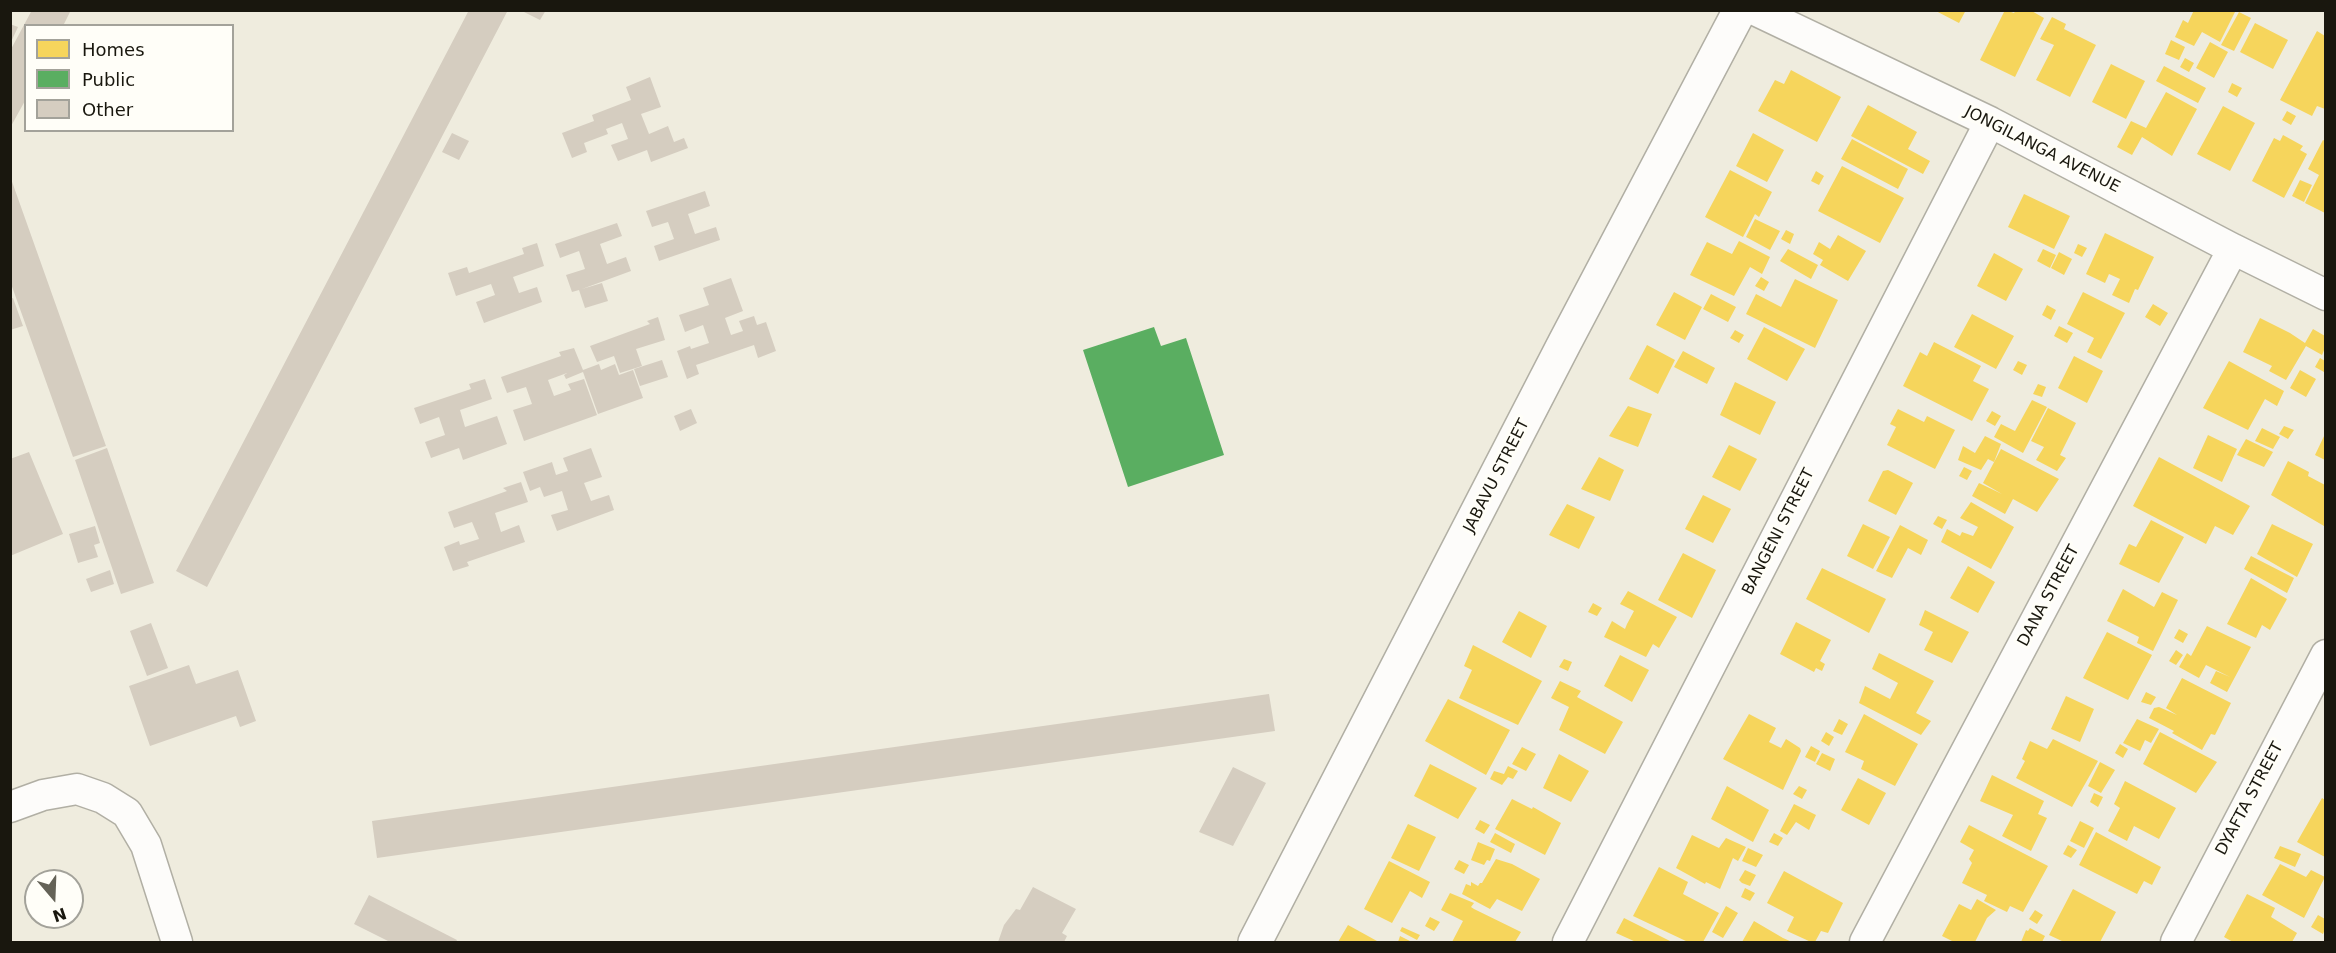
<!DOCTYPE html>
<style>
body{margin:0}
#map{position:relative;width:2336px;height:953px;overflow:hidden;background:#efecde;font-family:"DejaVu Sans",sans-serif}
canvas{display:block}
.frame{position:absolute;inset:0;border:12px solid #19170e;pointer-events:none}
.legend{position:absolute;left:24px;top:24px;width:210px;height:108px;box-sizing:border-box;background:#fffef8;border:2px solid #a3a29a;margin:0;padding:8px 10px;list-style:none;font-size:18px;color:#19170e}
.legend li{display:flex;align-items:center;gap:12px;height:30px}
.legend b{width:30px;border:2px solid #a3a29a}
.north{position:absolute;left:24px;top:869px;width:60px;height:60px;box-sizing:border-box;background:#fffef8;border:2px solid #a3a29a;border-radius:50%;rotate:161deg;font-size:16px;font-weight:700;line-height:24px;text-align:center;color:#19170e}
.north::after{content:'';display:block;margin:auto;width:21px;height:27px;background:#646257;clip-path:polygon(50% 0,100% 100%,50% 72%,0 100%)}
</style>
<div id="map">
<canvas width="2336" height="953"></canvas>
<div class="frame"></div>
<ul class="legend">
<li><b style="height:16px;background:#f6d55c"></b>Homes</li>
<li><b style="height:16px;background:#5aae61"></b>Public</li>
<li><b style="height:16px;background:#d5cdc0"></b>Other</li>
</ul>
<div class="north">N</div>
</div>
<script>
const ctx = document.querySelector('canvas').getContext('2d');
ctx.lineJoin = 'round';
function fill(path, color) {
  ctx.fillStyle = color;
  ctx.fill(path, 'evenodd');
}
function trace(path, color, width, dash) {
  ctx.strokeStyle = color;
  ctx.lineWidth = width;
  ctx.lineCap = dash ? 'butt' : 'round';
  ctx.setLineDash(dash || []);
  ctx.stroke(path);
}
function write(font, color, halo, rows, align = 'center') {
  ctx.font = font + ' "DejaVu Sans",sans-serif';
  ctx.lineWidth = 6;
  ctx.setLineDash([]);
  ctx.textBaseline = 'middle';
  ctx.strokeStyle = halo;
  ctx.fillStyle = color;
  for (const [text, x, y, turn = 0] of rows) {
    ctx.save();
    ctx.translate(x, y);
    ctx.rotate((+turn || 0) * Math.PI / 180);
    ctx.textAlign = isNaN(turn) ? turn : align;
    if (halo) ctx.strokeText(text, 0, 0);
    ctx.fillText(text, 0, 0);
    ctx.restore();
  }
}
const homes = new Path2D(`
 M 1934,10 L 1966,10 L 1959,23 Z
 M 2005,10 L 2014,13 L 2016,10 L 2030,10 L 2044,18 L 2015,77 L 1980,60 Z
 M 2194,10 L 2236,10 L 2220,42 L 2202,32 L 2194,46 L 2175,37 L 2183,20 L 2188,23 Z
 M 2239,12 L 2251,18 L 2234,51 L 2221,45 Z
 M 2052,17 L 2066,24 L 2064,29 L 2096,45 L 2070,97 L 2036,80 L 2054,45 L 2040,39 Z
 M 2255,23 L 2288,40 L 2273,69 L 2240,52 Z
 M 2317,31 L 2325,36 L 2325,109 L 2317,106 L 2312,116 L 2280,100 Z
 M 2171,40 L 2185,47 L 2179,60 L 2165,54 Z
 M 2210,42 L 2228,52 L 2214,78 L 2196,68 Z
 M 2185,58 L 2194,63 L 2189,72 L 2180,67 Z
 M 2111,64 L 2145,81 L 2126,119 L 2092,102 Z
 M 2164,66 L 2206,88 L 2198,103 L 2156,81 Z
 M 1791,70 L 1841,97 L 1817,142 L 1758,111 L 1775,80 L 1784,84 Z
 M 2232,83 L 2242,88 L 2237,97 L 2228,92 Z
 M 2166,92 L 2197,109 L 2172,156 L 2142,137 L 2132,155 L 2117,147 L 2131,121 L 2146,128 Z
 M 1868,105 L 1917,132 L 1908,149 L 1930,161 L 1923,174 L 1851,136 Z
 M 2223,106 L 2255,123 L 2230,171 L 2197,154 Z
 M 2287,111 L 2296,116 L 2291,125 L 2282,120 Z
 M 1753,133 L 1784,150 L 1767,182 L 1736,166 Z
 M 2283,135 L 2303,146 L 2300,150 L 2307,154 L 2284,198 L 2252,181 L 2274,138 L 2280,141 Z
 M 1852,139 L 1908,169 L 1898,189 L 1841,159 Z
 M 2323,140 L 2325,141 L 2325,213 L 2305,203 L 2319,175 L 2308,169 Z
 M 1842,166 L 1904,198 L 1880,243 L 1818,211 Z
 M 1730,170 L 1772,192 L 1759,217 L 1755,214 L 1743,237 L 1705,217 Z
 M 1816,171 L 1824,176 L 1819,185 L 1811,181 Z
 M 2300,180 L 2312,185 L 2304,202 L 2292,196 Z
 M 2024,194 L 2070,216 L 2054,249 L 2008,227 Z
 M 1755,219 L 1780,231 L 1770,250 L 1746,237 Z
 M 1786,230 L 1794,234 L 1790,244 L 1781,239 Z
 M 2105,233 L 2154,257 L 2138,290 L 2135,289 L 2129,303 L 2112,295 L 2120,279 L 2109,274 L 2105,283 L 2086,274 Z
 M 1838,235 L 1866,251 L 1848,281 L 1820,265 L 1823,260 L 1813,254 L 1819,242 L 1830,249 Z
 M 1739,241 L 1770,257 L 1762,274 L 1750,267 L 1734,296 L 1690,275 L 1707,242 L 1732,254 Z
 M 2078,244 L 2087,248 L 2082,257 L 2074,253 Z
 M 1788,249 L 1818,265 L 1811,279 L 1780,261 Z
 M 2043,249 L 2056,255 L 2050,268 L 2037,261 Z
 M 2059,252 L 2072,259 L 2064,275 L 2051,268 Z
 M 1994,253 L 2023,269 L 2006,301 L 1977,286 Z
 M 1761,277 L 1769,282 L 1764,291 L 1755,286 Z
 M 1795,279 L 1838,300 L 1815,348 L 1746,314 L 1756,294 L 1781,307 Z
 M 1674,292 L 1702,307 L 1685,340 L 1656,325 Z
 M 2083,292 L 2125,313 L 2101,359 L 2087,352 L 2094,338 L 2067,324 Z
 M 1711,294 L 1736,307 L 1728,322 L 1703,309 Z
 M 2153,304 L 2168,313 L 2160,326 L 2145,317 Z
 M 2047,305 L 2056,310 L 2051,320 L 2042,315 Z
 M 1972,314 L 2014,336 L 1996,369 L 1954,347 Z
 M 2260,318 L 2290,333 L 2305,343 L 2313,329 L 2325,336 L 2325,348 L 2322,355 L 2306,346 L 2286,380 L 2269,371 L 2272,366 L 2243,352 Z
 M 2059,326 L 2073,333 L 2067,343 L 2054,336 Z
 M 1764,327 L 1805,349 L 1787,381 L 1747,359 Z
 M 1735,330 L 1744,335 L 1739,343 L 1730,338 Z
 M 1934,342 L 1981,366 L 1973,381 L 1989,389 L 1972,421 L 1903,386 L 1920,352 L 1927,356 Z
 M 1647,345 L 1675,360 L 1658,394 L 1629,379 Z
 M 1683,351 L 1715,368 L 1707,384 L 1674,367 Z
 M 2074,356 L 2103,371 L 2087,403 L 2058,388 Z
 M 2320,358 L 2325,361 L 2324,372 L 2315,367 Z
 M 2018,361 L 2027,365 L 2022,375 L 2013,370 Z
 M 2229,361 L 2284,391 L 2277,406 L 2265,399 L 2248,430 L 2203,408 Z
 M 2300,370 L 2316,379 L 2306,397 L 2290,388 Z
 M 1735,382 L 1776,402 L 1760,435 L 1720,415 Z
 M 2038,384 L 2046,387 L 2042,397 L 2033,394 Z
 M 2032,400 L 2047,407 L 2023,453 L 1994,437 L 2001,424 L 2015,431 Z
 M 1628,406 L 1652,414 L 1638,447 L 1609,436 Z
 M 2048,408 L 2076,423 L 2060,455 L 2066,458 L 2057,471 L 2036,460 L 2044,447 L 2031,441 Z
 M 1898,409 L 1924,422 L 1927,416 L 1955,430 L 1935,469 L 1887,445 L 1896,427 L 1890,424 Z
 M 1992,411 L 2001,416 L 1995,426 L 1986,421 Z
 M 2284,426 L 2294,430 L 2288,439 L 2279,434 Z
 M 2262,428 L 2280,437 L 2273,449 L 2255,441 Z
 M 2325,434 L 2325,460 L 2315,455 Z
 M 2208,435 L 2237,449 L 2222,482 L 2193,468 Z
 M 1985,436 L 2001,444 L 1994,462 L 1988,459 L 1981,470 L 1958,460 L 1963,446 L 1975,453 Z
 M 2246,439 L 2273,452 L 2264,467 L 2237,455 Z
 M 1729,445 L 1757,459 L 1740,491 L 1712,477 Z
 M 2001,449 L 2059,479 L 2037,512 L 2013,499 L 2005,514 L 1972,496 L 1979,483 L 2002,494 L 1983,483 Z
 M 1599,457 L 1624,470 L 1610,501 L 1581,489 Z
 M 2159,457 L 2250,506 L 2233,535 L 2215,526 L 2206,544 L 2133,506 Z
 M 2288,461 L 2309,472 L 2308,476 L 2325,485 L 2325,522 L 2324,526 L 2271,495 Z
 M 1964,467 L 1972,471 L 1967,480 L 1959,476 Z
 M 1888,470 L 1913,483 L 1896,515 L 1868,501 L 1883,471 Z
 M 1703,495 L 1731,509 L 1713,543 L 1685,529 Z
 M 1971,502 L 2014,527 L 1991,569 L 1941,542 L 1947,529 L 1960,536 L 1962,532 L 1973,536 L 1978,527 L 1960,518 Z
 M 1567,504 L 1595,517 L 1579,549 L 1549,535 Z
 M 1938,516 L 1947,520 L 1942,529 L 1933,524 Z
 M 2151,520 L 2184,537 L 2159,583 L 2119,564 L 2129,544 L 2136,547 Z
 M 1863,524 L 1890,537 L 1873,569 L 1847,556 Z
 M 2272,524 L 2313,544 L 2297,577 L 2257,554 Z
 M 1900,525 L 1928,540 L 1921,555 L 1908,548 L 1892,578 L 1876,571 Z
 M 1683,553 L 1716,570 L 1692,618 L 1658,600 Z
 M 2251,556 L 2294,578 L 2287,593 L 2244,569 Z
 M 1968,566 L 1995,582 L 1978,613 L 1950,598 Z
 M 1822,568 L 1886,599 L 1869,633 L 1806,599 Z
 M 2251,578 L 2287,599 L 2270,630 L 2262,625 L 2256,638 L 2227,624 Z
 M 2123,589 L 2154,607 L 2162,592 L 2178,600 L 2153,651 L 2137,643 L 2139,637 L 2107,621 Z
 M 1628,591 L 1677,617 L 1659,648 L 1653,644 L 1646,657 L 1604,637 L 1612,621 L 1625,629 L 1627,624 L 1634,611 L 1620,604 Z
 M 1593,603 L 1602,608 L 1597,616 L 1588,612 Z
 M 1925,610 L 1969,632 L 1952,663 L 1924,650 L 1933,632 L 1919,625 Z
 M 1519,611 L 1547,626 L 1531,658 L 1502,642 Z
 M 1796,622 L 1831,640 L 1820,661 L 1825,664 L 1822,671 L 1816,668 L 1814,672 L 1780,654 Z
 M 2207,626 L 2251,647 L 2227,692 L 2210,683 L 2216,671 L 2230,677 L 2206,665 L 2199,678 L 2179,667 L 2187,653 L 2191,656 Z
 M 2179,629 L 2188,634 L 2183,643 L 2174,638 Z
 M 2107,632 L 2152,655 L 2128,700 L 2083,678 Z
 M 1473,645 L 1542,681 L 1518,725 L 1459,698 L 1472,670 L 1464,666 Z
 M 2176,650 L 2183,655 L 2176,665 L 2169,661 Z
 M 1879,653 L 1934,681 L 1916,713 L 1931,721 L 1921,735 L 1859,703 L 1865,686 L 1890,699 L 1898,683 L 1872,669 Z
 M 1620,655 L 1649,670 L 1632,702 L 1604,686 Z
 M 1564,659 L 1572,662 L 1568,671 L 1559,667 Z
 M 2182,678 L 2231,703 L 2215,735 L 2211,734 L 2202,750 L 2172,733 L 2174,731 L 2149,718 L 2154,708 L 2159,707 L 2177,715 L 2166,708 Z
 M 1560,681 L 1581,691 L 1577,697 L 1623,722 L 1605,754 L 1559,730 L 1569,707 L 1551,698 Z
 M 2146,692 L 2156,697 L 2151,705 L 2141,702 Z
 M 2066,696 L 2094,709 L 2080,742 L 2051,729 Z
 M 1448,699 L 1510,730 L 1486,775 L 1425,741 Z
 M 1749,714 L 1776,728 L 1769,742 L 1751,733 L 1781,748 L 1786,739 L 1800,748 L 1801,751 L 1783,790 L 1723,759 Z
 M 1864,714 L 1918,744 L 1895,786 L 1861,769 L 1864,761 L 1845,752 Z
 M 1839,719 L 1848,724 L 1842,735 L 1833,731 Z
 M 2137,719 L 2159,729 L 2151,743 L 2145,740 L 2140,751 L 2123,743 Z
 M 1826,732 L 1834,737 L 1829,746 L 1821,741 Z
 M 2160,732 L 2217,762 L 2196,793 L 2143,764 Z
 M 2053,739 L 2098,761 L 2072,807 L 2016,778 L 2025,761 L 2022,759 L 2030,741 L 2047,749 Z
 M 2120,744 L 2128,749 L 2123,758 L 2115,753 Z
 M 1811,746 L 1820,751 L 1815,762 L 1805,757 Z
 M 1522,747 L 1536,754 L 1526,771 L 1512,764 Z
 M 1822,753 L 1835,759 L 1830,771 L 1816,764 Z
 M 1559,754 L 1589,771 L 1571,802 L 1543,788 Z
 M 2100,762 L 2115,770 L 2101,793 L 2088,786 Z
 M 1430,764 L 1477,788 L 1458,819 L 1414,796 Z
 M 1508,766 L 1518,771 L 1513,779 L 1508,777 L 1502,785 L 1490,779 L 1494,771 L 1504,774 Z
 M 1992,775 L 2044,801 L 2038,814 L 2047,818 L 2031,851 L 2002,836 L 2013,815 L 1980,801 Z
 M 1858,778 L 1886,793 L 1869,825 L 1841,810 Z
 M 2125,781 L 2176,808 L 2159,839 L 2134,826 L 2127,841 L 2108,831 L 2120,808 L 2114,804 Z
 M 1727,786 L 1769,810 L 1753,842 L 1711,819 Z
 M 1799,786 L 1807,790 L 1802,799 L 1793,794 Z
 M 2094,793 L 2103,797 L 2098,807 L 2090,802 Z
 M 2322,798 L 2325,800 L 2325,857 L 2297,842 Z
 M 1512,799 L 1532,809 L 1533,807 L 1561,823 L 1545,855 L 1495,829 Z
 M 1794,804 L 1816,815 L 1809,830 L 1796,822 L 1787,835 L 1780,831 Z
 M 1480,820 L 1490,825 L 1484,834 L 1475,829 Z
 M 2080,821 L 2094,828 L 2084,848 L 2070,841 Z
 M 1408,824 L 1436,837 L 1419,871 L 1391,858 Z
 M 1969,825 L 2048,866 L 2023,912 L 2010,906 L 2007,912 L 1984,901 L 1987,895 L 1962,883 L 1972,863 L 1969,859 L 1974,850 L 1960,842 Z
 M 2096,832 L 2161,867 L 2152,885 L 2144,881 L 2137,894 L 2079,865 Z
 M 1495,833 L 1515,844 L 1511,853 L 1490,842 Z
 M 1774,833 L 1783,838 L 1778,846 L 1769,842 Z
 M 1692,835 L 1719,848 L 1726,838 L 1746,847 L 1738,861 L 1733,858 L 1720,889 L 1706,882 L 1705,884 L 1676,868 Z
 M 1478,842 L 1495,849 L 1490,861 L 1487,860 L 1484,865 L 1471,860 Z
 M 2068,845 L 2077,850 L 2071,858 L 2063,854 Z
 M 2280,846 L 2301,854 L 2295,867 L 2274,858 Z
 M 1748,848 L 1763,855 L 1756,867 L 1742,861 Z
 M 1496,859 L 1512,864 L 1540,879 L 1522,911 L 1497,899 L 1490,909 L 1462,894 L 1466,884 L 1471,886 L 1471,882 L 1478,886 L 1480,883 L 1482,883 Z
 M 1459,860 L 1469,865 L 1464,874 L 1454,869 Z
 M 1389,861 L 1430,882 L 1422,898 L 1410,891 L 1392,923 L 1364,909 Z
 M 2280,864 L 2306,877 L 2311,870 L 2325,877 L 2304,918 L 2262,895 Z
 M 1659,867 L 1688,882 L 1683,894 L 1719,913 L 1703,942 L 1688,942 L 1633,916 Z
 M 1745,870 L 1756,875 L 1750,886 L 1742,883 L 1739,880 Z
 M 1784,871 L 1843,903 L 1828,933 L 1821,931 L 1815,942 L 1811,942 L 1787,931 L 1794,917 L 1767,903 Z
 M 1745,888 L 1755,893 L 1750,901 L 1741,897 Z
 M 2073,889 L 2116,912 L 2100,942 L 2064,942 L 2049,935 Z
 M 1450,893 L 1474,903 L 1471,907 L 1474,909 L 1521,932 L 1515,942 L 1452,942 L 1463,921 L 1441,910 Z
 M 2247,894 L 2275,908 L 2271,917 L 2297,933 L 2292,942 L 2233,942 L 2224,937 Z
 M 1977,899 L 1996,910 L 1987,918 L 1975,942 L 1954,942 L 1942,936 L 1959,904 L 1971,910 Z
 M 1726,906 L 1738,913 L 1723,938 L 1712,932 Z
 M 2035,910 L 2043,915 L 2037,924 L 2029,919 Z
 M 2318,915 L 2325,919 L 2325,929 L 2323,934 L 2311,927 Z
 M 1430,917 L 1440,922 L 1434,931 L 1425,926 Z
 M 1624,918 L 1672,942 L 1636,942 L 1616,933 Z
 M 1754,921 L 1783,938 L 1792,942 L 1742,942 Z
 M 1348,925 L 1377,941 L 1382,942 L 1338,942 Z
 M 1402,927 L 1420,935 L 1417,940 L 1400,931 Z
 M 2030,928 L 2045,936 L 2042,942 L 2021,942 L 2026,930 L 2028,931 Z
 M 1400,936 L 1412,942 L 1398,942 Z`);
const public = new Path2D(`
 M 1154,327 L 1161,346 L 1186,338 L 1224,455 L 1128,487 L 1083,350 Z`);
const building = new Path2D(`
 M 32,10 L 71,10 L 63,26 L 26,26 L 26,99 L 10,128 L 10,51 Z
 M 469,10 L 508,10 L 207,587 L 176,571 Z
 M 520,10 L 546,10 L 540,20 Z
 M 10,24 L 18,27 L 10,44 Z
 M 650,77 L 661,107 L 641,114 L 649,134 L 668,126 L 674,142 L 684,138 L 688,148 L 651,162 L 647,150 L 618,161 L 611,145 L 628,139 L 622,123 L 606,129 L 608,134 L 584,143 L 587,152 L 572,158 L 562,133 L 594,121 L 592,115 L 631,100 L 626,87 Z
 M 452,133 L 469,141 L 459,160 L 442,152 Z
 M 10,176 L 106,446 L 73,457 L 10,281 Z
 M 705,191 L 710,206 L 688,214 L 695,234 L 716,227 L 720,240 L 659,261 L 654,246 L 674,239 L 668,222 L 652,227 L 646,211 Z
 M 617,223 L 622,236 L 600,244 L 607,264 L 626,257 L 631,271 L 582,289 L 602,283 L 608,301 L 585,308 L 579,290 L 572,292 L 566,275 L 585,269 L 579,251 L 560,258 L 555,244 Z
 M 537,243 L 544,266 L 513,277 L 519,293 L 537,287 L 542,302 L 484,323 L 476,302 L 495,295 L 491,284 L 456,296 L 448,273 L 467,267 L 469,273 L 524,254 L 522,248 Z
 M 731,278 L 743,311 L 725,318 L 731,335 L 743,331 L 739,321 L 754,316 L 757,325 L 766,322 L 776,351 L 758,358 L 754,345 L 696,365 L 699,374 L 687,379 L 677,351 L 690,346 L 691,349 L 709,343 L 703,325 L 685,332 L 679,315 L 709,305 L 703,288 Z
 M 13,298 L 23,326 L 10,330 L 10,299 Z
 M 658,317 L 665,340 L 636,349 L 642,366 L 620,373 L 614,356 L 597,362 L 590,346 L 650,324 L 647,321 Z
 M 574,348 L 583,370 L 599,364 L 601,370 L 615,364 L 619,375 L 633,370 L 643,398 L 598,414 L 583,372 L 566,379 L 564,375 L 567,373 L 548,380 L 554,396 L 571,390 L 568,384 L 584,379 L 597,415 L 524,441 L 513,410 L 532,404 L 526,387 L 507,393 L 501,377 L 561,356 L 559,352 Z
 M 662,360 L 668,377 L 640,386 L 634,369 Z
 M 485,379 L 492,399 L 460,410 L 465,427 L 497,416 L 507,444 L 463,460 L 459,448 L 431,458 L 425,442 L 445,435 L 439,417 L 420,424 L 414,408 L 471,389 L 469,384 Z
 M 691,409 L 697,423 L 680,431 L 674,416 Z
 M 107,448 L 154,583 L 121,594 L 75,460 Z
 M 591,448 L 602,477 L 584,483 L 591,501 L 609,495 L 614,510 L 557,531 L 551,515 L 568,510 L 562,491 L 544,497 L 540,487 L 530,491 L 523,472 L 552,462 L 556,475 L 568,471 L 563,458 Z
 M 29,452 L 63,534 L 10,556 L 10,459 Z
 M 521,482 L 528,502 L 495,513 L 501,532 L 519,525 L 525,542 L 467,562 L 469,566 L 453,571 L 444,547 L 459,541 L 460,545 L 479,539 L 472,522 L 454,528 L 448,512 L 507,491 L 503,488 Z
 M 95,526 L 100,543 L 94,545 L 98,557 L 78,563 L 69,534 Z
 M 110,570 L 114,584 L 91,592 L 86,579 Z
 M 151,623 L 168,668 L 147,676 L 130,631 Z
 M 189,665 L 196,684 L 238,670 L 256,721 L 240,727 L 236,716 L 150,746 L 129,686 Z
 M 1269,694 L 1275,731 L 377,858 L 372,821 Z
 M 1233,767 L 1266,783 L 1233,846 L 1199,832 Z
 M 1033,887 L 1076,909 L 1062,933 L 1067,936 L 1064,942 L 998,942 L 1004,925 L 1016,909 L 1020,910 Z
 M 369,895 L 457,940 L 456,942 L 390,942 L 354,924 Z`);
const street = new Path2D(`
 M 1755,10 L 1990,122 L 2233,249 L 2326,295
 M 10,807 L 43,795 L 77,789 L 103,798 L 127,813 L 146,845 L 177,942
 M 1568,942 L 1990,122
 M 1865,942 L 2233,249
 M 2176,942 L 2326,655`);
const secondary = new Path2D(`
 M 1255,942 L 1565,342 L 1740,10`);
const streetNames = [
 ["JONGILANGA AVENUE",2042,150,27],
 ["JABAVU STREET",1497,476,-63],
 ["BANGENI STREET",1779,532,-63],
 ["DANA STREET",2049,596,-62],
 ["DYAFTA STREET",2250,799,-62]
];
fill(homes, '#f6d55c');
fill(public, '#5aae61');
fill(building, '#d5cdc0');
trace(street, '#b1afa4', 33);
trace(secondary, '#b1afa4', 36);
trace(street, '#fdfcfa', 30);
trace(secondary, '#fdfcfa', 33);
write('16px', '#19170e', '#fffef8', streetNames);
</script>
